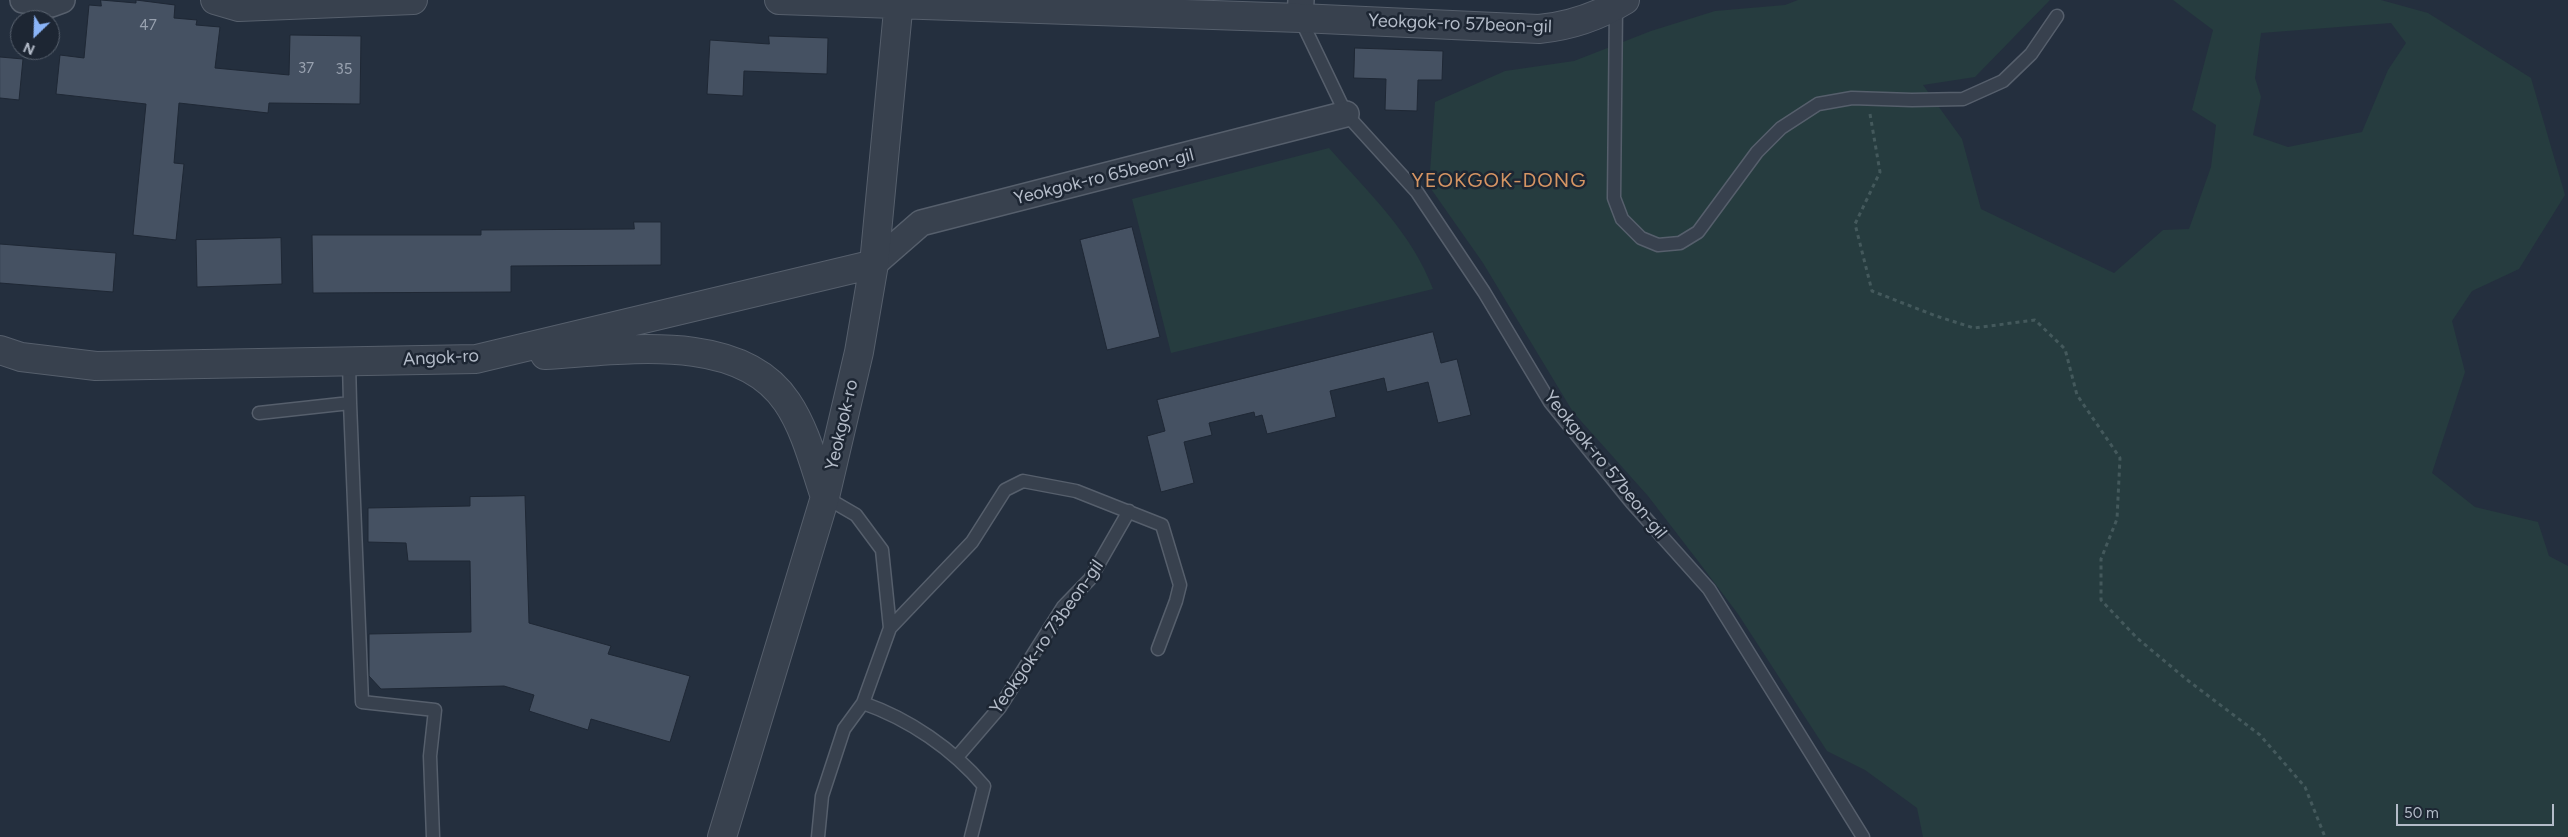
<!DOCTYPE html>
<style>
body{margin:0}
#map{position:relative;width:2568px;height:837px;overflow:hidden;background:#242f3e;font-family:Figtree,sans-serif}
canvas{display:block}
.north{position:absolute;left:10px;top:10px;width:50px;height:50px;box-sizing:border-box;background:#1d2633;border:1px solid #59626f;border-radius:50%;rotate:204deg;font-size:14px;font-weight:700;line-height:20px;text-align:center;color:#b4bcc9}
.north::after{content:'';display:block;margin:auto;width:18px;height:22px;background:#8ab4f8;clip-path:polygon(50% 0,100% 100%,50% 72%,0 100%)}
.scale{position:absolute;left:2396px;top:804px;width:158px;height:22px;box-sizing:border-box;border:2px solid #b4bcc9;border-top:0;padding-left:6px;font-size:15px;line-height:18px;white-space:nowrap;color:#b4bcc9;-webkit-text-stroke:4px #1d2633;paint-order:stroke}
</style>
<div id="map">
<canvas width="2568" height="837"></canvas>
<div class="north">N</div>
<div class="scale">50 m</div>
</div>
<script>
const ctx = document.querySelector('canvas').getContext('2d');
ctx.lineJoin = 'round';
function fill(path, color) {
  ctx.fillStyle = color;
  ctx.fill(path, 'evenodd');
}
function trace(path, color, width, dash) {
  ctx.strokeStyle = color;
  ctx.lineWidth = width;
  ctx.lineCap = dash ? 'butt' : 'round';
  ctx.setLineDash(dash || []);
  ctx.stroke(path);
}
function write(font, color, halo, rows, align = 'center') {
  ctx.font = font + ' Figtree,sans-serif';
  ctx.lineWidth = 5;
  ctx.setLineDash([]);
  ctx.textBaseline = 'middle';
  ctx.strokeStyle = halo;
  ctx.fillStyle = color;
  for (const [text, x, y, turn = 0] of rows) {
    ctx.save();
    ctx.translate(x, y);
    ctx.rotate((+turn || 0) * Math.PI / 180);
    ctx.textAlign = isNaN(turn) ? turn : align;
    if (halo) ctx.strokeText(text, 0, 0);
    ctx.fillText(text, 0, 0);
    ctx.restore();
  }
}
const green = new Path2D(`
 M 1798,0 L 2050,0 L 1975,77 L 1923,85 L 1962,139 L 1981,209 L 2114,273 L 2163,230 L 2189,229 L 2211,167 L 2216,125 L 2192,110 L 2213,30 L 2173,0 L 2381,0 L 2428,13 L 2531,78 L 2565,195 L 2519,269 L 2472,291 L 2452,321 L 2465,372 L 2432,473 L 2475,507 L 2538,522 L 2549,556 L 2568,566 L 2568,837 L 1923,837 L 1917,808 L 1865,770 L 1827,751 L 1738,614 L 1698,561 L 1648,496 L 1573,412 L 1483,263 L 1429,186 L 1435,102 L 1505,71 L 1574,61 L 1651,31 L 1715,11 L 1785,5 ZM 2391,23 L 2406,43 L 2388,70 L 2362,132 L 2288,147 L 2253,135 L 2261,97 L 2255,78 L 2261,33 Z
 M 1329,148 C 1368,192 1412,233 1433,289 L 1171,353 L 1132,199 Z`);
const building = new Path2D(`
 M 101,0 L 136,3 L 136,0 L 175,5 L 174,18 L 197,20 L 196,25 L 220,27 L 215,68 L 289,75 L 290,35 L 361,36 L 360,104 L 269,103 L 268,113 L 179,103 L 174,163 L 184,164 L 176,240 L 133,235 L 146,104 L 56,94 L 60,55 L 84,58 L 89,5 L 101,6 Z
 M 769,36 L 828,38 L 827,74 L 744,71 L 743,96 L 707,94 L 710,40 L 769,44 Z
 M 1355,48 L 1443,51 L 1442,80 L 1418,80 L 1417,111 L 1385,110 L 1386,79 L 1354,78 Z
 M 0,57 L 23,59 L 19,100 L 0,98 Z
 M 634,222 L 661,222 L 661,265 L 511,266 L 511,292 L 313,293 L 312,235 L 481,235 L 481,230 L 634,229 Z
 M 1132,227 L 1160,337 L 1107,350 L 1080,240 Z
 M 281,238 L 282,284 L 197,287 L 196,240 Z
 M 0,244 L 116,253 L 113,292 L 0,283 Z
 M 1433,332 L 1441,363 L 1457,359 L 1471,415 L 1438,423 L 1428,382 L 1387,392 L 1384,378 L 1330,391 L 1336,417 L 1267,434 L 1262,415 L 1255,417 L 1254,412 L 1209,423 L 1212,435 L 1184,442 L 1194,483 L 1161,492 L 1147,436 L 1165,431 L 1157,400 Z
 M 525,496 L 529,623 L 611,646 L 608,654 L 690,676 L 670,742 L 591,719 L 588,730 L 529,711 L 534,695 L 504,686 L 381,689 L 369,676 L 369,634 L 471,632 L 470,561 L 408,561 L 406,543 L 368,542 L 368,508 L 470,506 L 470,497 Z`);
const path = new Path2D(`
 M 1870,114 L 1880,172 L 1855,224 L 1872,291 L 1936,316 L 1974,328 L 2035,320 L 2065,349 L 2077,395 L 2120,458 L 2117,519 L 2101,559 L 2101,600 L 2137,638 L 2186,679 L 2260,735 L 2305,787 L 2325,837`);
const service = new Path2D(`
 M 1616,6 L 1614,198 L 1622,219 L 1641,238 L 1658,245 L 1680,243 L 1698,232 L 1757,152 L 1781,128 L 1818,104 L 1852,98 L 1912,100 L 1963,99 L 2003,81 L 2031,54 L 2057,16
 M 1300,18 L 1346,114 L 1417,192 L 1484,292 L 1550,402 L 1632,503 L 1709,589 L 1863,837
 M 349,362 L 350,403
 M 259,413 L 350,403 L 362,702 L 435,710 L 430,756 L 433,837
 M 890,628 L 972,542 L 1005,490 L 1023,481 L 1076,491 L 1162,525 L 1180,585 L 1176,601 L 1158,649
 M 863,703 C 909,719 953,749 984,786 L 971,837
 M 957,757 L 1000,707 L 1063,607 L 1090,579 L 1129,511
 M 818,837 L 822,796 L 844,729 L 863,703 L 890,628 L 882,550 L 856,515 L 825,497`);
const minor = new Path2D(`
 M 23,0 L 51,4 L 62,0
 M 1300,18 L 1301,0
 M 874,264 L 921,223 L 1346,114`);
const tertiary = new Path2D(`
 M 215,0 L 239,7 L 413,0
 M 779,0 L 1300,18 L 1539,29 C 1570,26 1599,16 1625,0
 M 0,350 L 21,357 L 96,366 L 476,359 L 874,264
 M 545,355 C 619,351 739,330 787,402 C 806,430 814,465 825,497
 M 722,837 L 825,497 L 859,352 L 874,264 L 899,0`);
const numberNames = [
 ["47",148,26],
 ["37",306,69],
 ["35",344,70]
];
const streetNames = [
 ["Yeokgok-ro 57beon-gil",1460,24,2],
 ["Yeokgok-ro 65beon-gil",1104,177,-14],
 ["Angok-ro",441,358,-3],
 ["Yeokgok-ro",842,425,-77],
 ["Yeokgok-ro 57beon-gil",1605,465,51],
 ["Yeokgok-ro 73beon-gil",1047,637,-55]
];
const quarterNames = [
 ["YEOKGOK-DONG",1499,181]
];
fill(green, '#263c3f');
fill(building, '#455162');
trace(building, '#1f2835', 1);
trace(service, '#565f6c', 15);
trace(minor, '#565f6c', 28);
trace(tertiary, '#565f6c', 30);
trace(path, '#44595c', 3, [4, 4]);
trace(service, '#38414e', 12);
trace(minor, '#38414e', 25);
trace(tertiary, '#38414e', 28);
write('15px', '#98a1af', null, numberNames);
write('18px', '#b4bcc9', '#1d2633', streetNames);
ctx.letterSpacing = '1px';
write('20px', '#d59563', '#1d2633', quarterNames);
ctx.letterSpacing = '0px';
</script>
